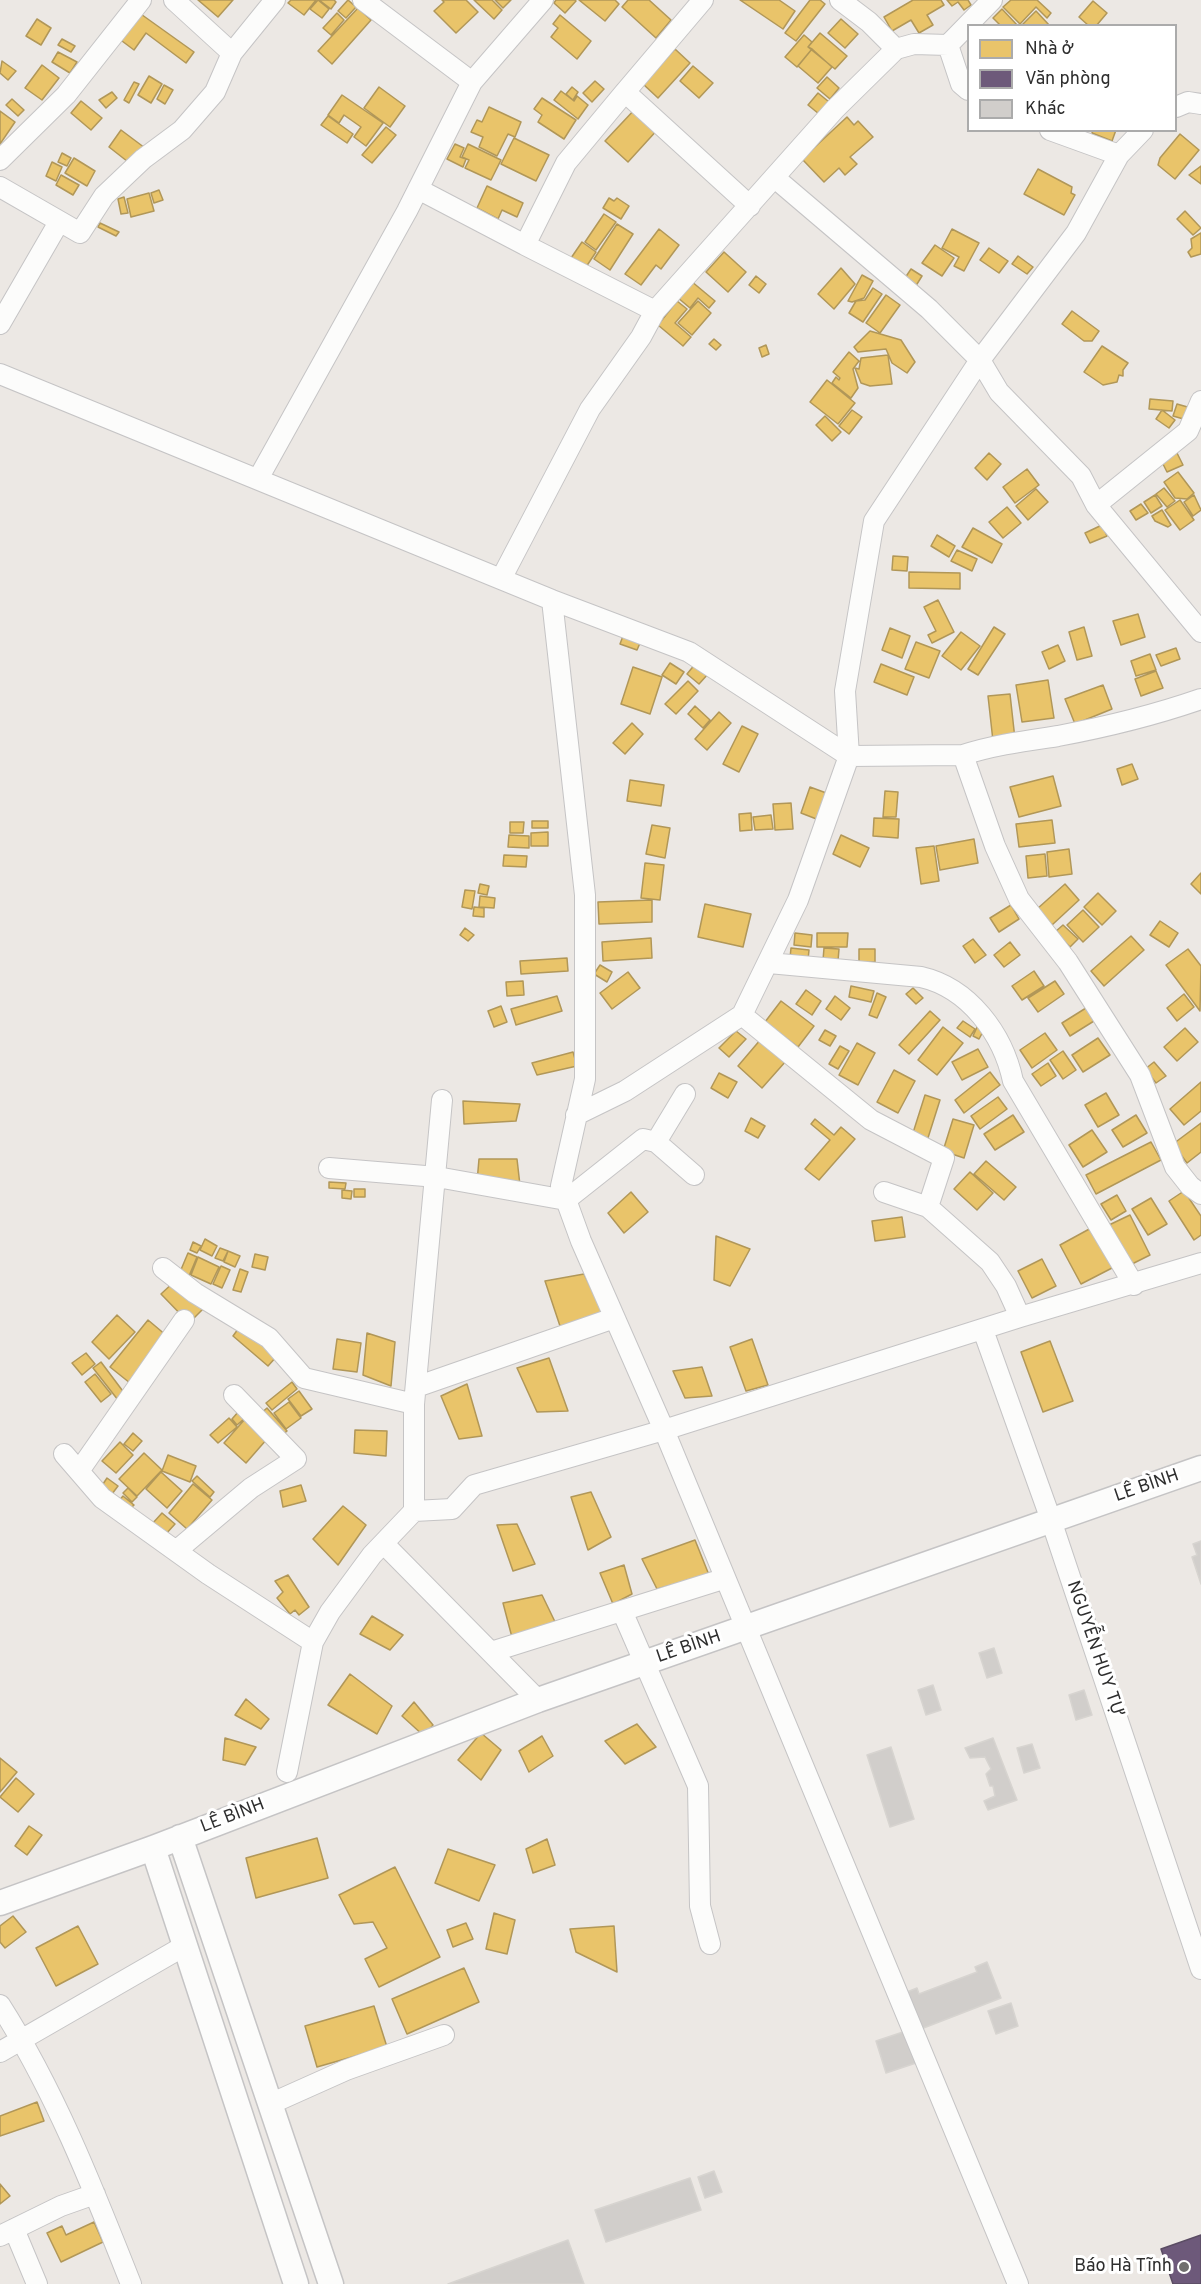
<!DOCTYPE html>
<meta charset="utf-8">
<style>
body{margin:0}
#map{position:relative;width:1201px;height:2284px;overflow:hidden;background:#ece8e4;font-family:Overpass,sans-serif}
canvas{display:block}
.legend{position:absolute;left:967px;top:24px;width:210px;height:108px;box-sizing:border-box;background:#fff;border:2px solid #ababab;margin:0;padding:8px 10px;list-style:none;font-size:18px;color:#2e2e2e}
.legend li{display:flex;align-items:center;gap:12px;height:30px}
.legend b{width:30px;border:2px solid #ababab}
</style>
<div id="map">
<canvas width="1201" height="2284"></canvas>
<ul class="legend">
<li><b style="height:16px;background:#e9c46a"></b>Nhà ở</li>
<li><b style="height:16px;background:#6d597a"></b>Văn phòng</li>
<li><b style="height:16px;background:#d1cecb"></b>Khác</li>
</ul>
</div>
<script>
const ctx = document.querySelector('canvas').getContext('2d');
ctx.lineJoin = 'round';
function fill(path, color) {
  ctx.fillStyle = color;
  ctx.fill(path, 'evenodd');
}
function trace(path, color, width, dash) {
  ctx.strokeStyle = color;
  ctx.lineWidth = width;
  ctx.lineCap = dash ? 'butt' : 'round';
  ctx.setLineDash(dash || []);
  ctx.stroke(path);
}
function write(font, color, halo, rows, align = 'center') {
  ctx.font = font + ' Overpass,sans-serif';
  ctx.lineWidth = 6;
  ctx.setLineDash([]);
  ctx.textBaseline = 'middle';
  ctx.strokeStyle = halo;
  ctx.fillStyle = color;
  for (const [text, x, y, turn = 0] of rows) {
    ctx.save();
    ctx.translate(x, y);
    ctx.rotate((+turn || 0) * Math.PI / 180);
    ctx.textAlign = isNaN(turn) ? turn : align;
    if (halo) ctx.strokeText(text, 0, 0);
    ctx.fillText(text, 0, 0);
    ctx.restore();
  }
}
const homes = new Path2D(`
 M 198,0 L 233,0 L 218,17 Z
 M 291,0 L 316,0 L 304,15 L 288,3 Z
 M 318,0 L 329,9 L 322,18 L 310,9 Z
 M 319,0 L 334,0 L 336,2 L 331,9 Z
 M 348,0 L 356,7 L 346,18 L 338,11 Z
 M 442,0 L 466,0 L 478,12 L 456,33 L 434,11 L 444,2 Z
 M 474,0 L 492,0 L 502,10 L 494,19 Z
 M 495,0 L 511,0 L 503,8 Z
 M 556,0 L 575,0 L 576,1 L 565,13 L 554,3 Z
 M 579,0 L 615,0 L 619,4 L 605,21 Z
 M 628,0 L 649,0 L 671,20 L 656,38 L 622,7 Z
 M 740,0 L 779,0 L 795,11 L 783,29 Z
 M 810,0 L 820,0 L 825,4 L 796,41 L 785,33 Z
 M 913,0 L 941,0 L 944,5 L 927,15 L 933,25 L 919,33 L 911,20 L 892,31 L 884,17 Z
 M 947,0 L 968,0 L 971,5 L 964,10 L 958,2 L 952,6 Z
 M 1011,0 L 1037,0 L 1051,13 L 1047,18 L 1036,7 L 1020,24 L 1003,7 Z
 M 1093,1 L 1107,13 L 1096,26 L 1089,26 L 1079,17 Z
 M 358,8 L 371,20 L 332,64 L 318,51 Z
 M 1002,9 L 1018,26 L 1001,26 L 993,18 Z
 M 1036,11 L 1050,26 L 1022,25 Z
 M 138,12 L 194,52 L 186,63 L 146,33 L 134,50 L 118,38 Z
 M 337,13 L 344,20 L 331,35 L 323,28 Z
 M 560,15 L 591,41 L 577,59 L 551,37 L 558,28 L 553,24 Z
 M 37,19 L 51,28 L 41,45 L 26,36 Z
 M 841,19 L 858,34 L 845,48 L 828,33 Z
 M 820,33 L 847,56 L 835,69 L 808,47 Z
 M 804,35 L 812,42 L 808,47 L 812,49 L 797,67 L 785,57 Z
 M 62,39 L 75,46 L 71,52 L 58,45 Z
 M 675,49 L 690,63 L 658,98 L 643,84 Z
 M 812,49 L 832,67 L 818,83 L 798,66 Z
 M 58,52 L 77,62 L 70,73 L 52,62 Z
 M 2,61 L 16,71 L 8,80 L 0,73 Z
 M 42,65 L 59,78 L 42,100 L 25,88 Z
 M 693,66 L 713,83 L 699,98 L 680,81 Z
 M 149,76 L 162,84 L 151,103 L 138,95 Z
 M 827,77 L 839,88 L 830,99 L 817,88 Z
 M 595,81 L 604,89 L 592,102 L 583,93 Z
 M 134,82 L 139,84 L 129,103 L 124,100 Z
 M 164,85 L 173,90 L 165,104 L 157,99 Z
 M 379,87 L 405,106 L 390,127 L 364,108 Z
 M 572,87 L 578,92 L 573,100 L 566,94 Z
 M 561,91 L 574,101 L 577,96 L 588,105 L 578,119 L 554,100 Z
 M 112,92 L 117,98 L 106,108 L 99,100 Z
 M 818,93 L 834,106 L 824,118 L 808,105 Z
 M 342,95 L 383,123 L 366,146 L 354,137 L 361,127 L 344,115 L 339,123 L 328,115 Z
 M 542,98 L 576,120 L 564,139 L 538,122 L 542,115 L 534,109 Z
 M 12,99 L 24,110 L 18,116 L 6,105 Z
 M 81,101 L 102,118 L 91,130 L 71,113 Z
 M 489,107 L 521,122 L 515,137 L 508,134 L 497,156 L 479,147 L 483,137 L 471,132 L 477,120 L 482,122 Z
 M 636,108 L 659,128 L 628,162 L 605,141 Z
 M 0,111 L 15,122 L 0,144 Z
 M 328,116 L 353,134 L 347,143 L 321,125 Z
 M 847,117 L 854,125 L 858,121 L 873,137 L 850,157 L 857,164 L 845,175 L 839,168 L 824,182 L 802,159 Z
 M 386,127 L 396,135 L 372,163 L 362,155 Z
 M 121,130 L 145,148 L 132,165 L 109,147 Z
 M 1093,130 L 1116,130 L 1112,141 L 1092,133 Z
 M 1180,134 L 1199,150 L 1175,179 L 1158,165 L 1160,158 Z
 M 514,138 L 549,155 L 536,181 L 501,164 Z
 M 455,144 L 464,148 L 460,157 L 466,159 L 463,167 L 447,159 Z
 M 468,144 L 501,160 L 491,180 L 465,168 L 469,160 L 462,157 Z
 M 62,153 L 71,158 L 67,166 L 58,162 Z
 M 74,158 L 95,171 L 87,186 L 65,173 Z
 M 52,162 L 62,167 L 56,181 L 46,176 Z
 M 1201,166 L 1201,184 L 1189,175 Z
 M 1038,169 L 1072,187 L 1071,193 L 1075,195 L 1064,215 L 1024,194 Z
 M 61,175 L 79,185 L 73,195 L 56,185 Z
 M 487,186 L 523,203 L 517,217 L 502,210 L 498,219 L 477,208 Z
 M 159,190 L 163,200 L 154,203 L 151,193 Z
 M 149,193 L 154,211 L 131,217 L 127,199 Z
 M 124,197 L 128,213 L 121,214 L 118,199 Z
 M 609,198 L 614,201 L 617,198 L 629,206 L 621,219 L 603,208 Z
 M 1185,211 L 1201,228 L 1193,235 L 1177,219 Z
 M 604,214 L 616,222 L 596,250 L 585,242 Z
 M 100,223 L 119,232 L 116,236 L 98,227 Z
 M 617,224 L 633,234 L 610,270 L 594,259 Z
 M 659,229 L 679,245 L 661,269 L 656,265 L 641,285 L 625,274 Z
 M 952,229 L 979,243 L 964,271 L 954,266 L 959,257 L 942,248 Z
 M 1201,233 L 1201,254 L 1191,257 L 1188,252 L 1192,248 L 1191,239 Z
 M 582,242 L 596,252 L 586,267 L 571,258 Z
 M 935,245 L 954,258 L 942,276 L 922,263 Z
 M 989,248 L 1008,261 L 999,273 L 980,260 Z
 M 724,252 L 746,272 L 728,292 L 706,272 Z
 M 1018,256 L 1033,267 L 1027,274 L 1012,264 Z
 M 841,268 L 855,284 L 834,309 L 818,294 Z
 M 911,269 L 922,276 L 912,292 L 901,284 Z
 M 862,275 L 873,281 L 864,298 L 852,302 L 848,301 Z
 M 756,276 L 766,284 L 759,293 L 749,285 Z
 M 691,281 L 715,301 L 709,308 L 698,298 L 690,308 L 677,297 Z
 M 873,288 L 882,294 L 863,322 L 849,313 L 856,301 L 865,300 Z
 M 886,295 L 900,305 L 880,333 L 866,323 Z
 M 677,301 L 687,309 L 675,323 L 691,337 L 683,346 L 658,325 Z
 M 698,301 L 711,313 L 692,335 L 678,323 Z
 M 1072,311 L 1099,331 L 1092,341 L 1084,341 L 1062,324 Z
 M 870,331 L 901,340 L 915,362 L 907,373 L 892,363 L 886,349 L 858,352 L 854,347 Z
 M 714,339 L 721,345 L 716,350 L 709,344 Z
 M 766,345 L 769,354 L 762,357 L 759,348 Z
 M 1102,346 L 1128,363 L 1123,370 L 1123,376 L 1119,375 L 1117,382 L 1103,385 L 1084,372 Z
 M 849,352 L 859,361 L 853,369 L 858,388 L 851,398 L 832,383 L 836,377 L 839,380 L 840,378 L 833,372 Z
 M 888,355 L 892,384 L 870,386 L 861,383 L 855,368 L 859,369 L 861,358 Z
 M 827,380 L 855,403 L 838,424 L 810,402 Z
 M 1150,399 L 1173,401 L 1172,411 L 1149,409 Z
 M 1177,404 L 1191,408 L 1187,420 L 1173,416 Z
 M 852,410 L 862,417 L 849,434 L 839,426 Z
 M 1162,410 L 1175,420 L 1169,428 L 1156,419 Z
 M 825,416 L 841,432 L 832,441 L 816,425 Z
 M 1176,451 L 1183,465 L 1167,472 L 1160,458 Z
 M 989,453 L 1001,464 L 987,480 L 975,468 Z
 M 1027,469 L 1039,485 L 1015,503 L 1003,487 Z
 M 1178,472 L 1194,493 L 1187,499 L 1175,498 L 1164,482 Z
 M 1164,488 L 1175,501 L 1167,507 L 1156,494 Z
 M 1036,489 L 1048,502 L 1028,520 L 1016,506 Z
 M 1155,495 L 1162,506 L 1151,513 L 1144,502 Z
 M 1194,495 L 1201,510 L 1193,516 L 1184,502 Z
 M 1180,500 L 1194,520 L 1180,530 L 1165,510 Z
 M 1141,504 L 1148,513 L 1136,520 L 1130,511 Z
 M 1007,507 L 1021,523 L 1003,538 L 989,522 Z
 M 1162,510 L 1171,525 L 1168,527 L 1155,521 L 1152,516 Z
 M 1102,525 L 1107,536 L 1090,543 L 1085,533 Z
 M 973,528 L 1002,544 L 992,563 L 962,547 Z
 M 937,535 L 955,546 L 949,557 L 931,546 Z
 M 957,550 L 977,559 L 972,571 L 951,561 Z
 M 893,556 L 908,557 L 907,571 L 892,570 Z
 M 909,572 L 960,573 L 960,589 L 909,588 Z
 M 938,600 L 954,632 L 932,643 L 928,635 L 936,631 L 924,607 Z
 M 1138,614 L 1145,637 L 1121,645 L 1113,621 Z
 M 994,627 L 1005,634 L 978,675 L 968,669 Z
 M 1084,627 L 1092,656 L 1077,660 L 1069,632 Z
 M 890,628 L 910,636 L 902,658 L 882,650 Z
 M 961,632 L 980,646 L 961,670 L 942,656 Z
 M 623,636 L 640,643 L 637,650 L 620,644 Z
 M 916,642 L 940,651 L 929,678 L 905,669 Z
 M 1058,645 L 1065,661 L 1049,669 L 1042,652 Z
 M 1176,648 L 1180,659 L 1161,666 L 1156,655 Z
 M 1150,654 L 1156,670 L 1136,676 L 1131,661 Z
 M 670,663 L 684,672 L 676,684 L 662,675 Z
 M 696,663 L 708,674 L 699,684 L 687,674 Z
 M 881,664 L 914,677 L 907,695 L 874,682 Z
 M 633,667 L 662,677 L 650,714 L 621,704 Z
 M 1156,671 L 1163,688 L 1141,696 L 1135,679 Z
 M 1048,680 L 1054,718 L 1022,722 L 1016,685 Z
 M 688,681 L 698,691 L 676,714 L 665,704 Z
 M 1103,685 L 1112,709 L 1075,724 L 1065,699 Z
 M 1010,694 L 1015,739 L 993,741 L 988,696 Z
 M 695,706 L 710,720 L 703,728 L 688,714 Z
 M 719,712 L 731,723 L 707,750 L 695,739 Z
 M 632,723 L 643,734 L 625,754 L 613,743 Z
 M 742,726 L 758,734 L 739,772 L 723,764 Z
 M 1132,764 L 1138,779 L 1122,785 L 1117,769 Z
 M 1053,776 L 1061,806 L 1019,817 L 1010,787 Z
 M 630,780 L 664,785 L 661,806 L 627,801 Z
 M 810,787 L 829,794 L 819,820 L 801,813 Z
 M 885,791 L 898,792 L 896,817 L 883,817 Z
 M 791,803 L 793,829 L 775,830 L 773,804 Z
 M 751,813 L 752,830 L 740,831 L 739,814 Z
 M 771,815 L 773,829 L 755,830 L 753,817 Z
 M 874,818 L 899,819 L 898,838 L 873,836 Z
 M 1052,820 L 1055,843 L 1019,847 L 1016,824 Z
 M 532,821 L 548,821 L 548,828 L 532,828 Z
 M 510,822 L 524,822 L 523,833 L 510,833 Z
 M 652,825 L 670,828 L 665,858 L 646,854 Z
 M 548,832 L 548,846 L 531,846 L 531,833 Z
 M 509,835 L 529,836 L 529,848 L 508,847 Z
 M 841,835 L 869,848 L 860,867 L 833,854 Z
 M 974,839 L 978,863 L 940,870 L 936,846 Z
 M 934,846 L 939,881 L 921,884 L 916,848 Z
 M 1069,849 L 1072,874 L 1049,877 L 1047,852 Z
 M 1045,854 L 1047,876 L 1028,878 L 1026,856 Z
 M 504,855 L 527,856 L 526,867 L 503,866 Z
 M 645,863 L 664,865 L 660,900 L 641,898 Z
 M 1201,873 L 1201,894 L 1191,884 Z
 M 480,884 L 489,886 L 487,895 L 478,893 Z
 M 1065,884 L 1079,900 L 1052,925 L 1037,909 Z
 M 465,890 L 475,891 L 472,909 L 462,907 Z
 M 1098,893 L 1116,911 L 1102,925 L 1084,907 Z
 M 480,896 L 495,898 L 494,908 L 479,907 Z
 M 652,900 L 652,922 L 599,924 L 598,902 Z
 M 705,904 L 751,914 L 743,947 L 698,937 Z
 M 1011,905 L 1019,919 L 999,932 L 990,918 Z
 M 474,907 L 484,908 L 484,917 L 473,916 Z
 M 1083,910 L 1099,927 L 1083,942 L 1067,925 Z
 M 1160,921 L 1178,933 L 1169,947 L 1150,935 Z
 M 1063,925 L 1078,939 L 1070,947 L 1055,932 Z
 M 465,928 L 474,935 L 468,941 L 460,935 Z
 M 795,933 L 812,935 L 811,947 L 794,945 Z
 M 817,933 L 848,933 L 847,947 L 817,947 Z
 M 1131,936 L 1144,950 L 1104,986 L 1091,971 Z
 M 651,938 L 652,958 L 603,961 L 602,942 Z
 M 973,939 L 986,955 L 975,963 L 963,946 Z
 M 1010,942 L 1020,955 L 1004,967 L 994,955 Z
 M 791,948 L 809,950 L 808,960 L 790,958 Z
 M 824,948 L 839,949 L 838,961 L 823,960 Z
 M 859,949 L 875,949 L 875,962 L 859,962 Z
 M 1188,949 L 1201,966 L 1200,1011 L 1166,965 Z
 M 567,958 L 568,971 L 521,974 L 520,961 Z
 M 600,965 L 612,972 L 607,982 L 594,974 Z
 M 1034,971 L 1044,986 L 1022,1000 L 1012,986 Z
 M 628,972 L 640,988 L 612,1009 L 600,993 Z
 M 523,981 L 524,995 L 507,996 L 506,982 Z
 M 1055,981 L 1064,994 L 1038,1012 L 1028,998 Z
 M 851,986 L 874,991 L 871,1002 L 849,997 Z
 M 913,988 L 923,998 L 916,1004 L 906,994 Z
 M 806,990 L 821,1001 L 812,1015 L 796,1004 Z
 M 877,993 L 886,997 L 877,1018 L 869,1015 Z
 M 1184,994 L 1194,1007 L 1177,1021 L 1167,1008 Z
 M 557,996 L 562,1011 L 516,1025 L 511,1009 Z
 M 835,996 L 850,1008 L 841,1020 L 826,1009 Z
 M 781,1001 L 814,1026 L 798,1047 L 765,1022 Z
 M 501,1006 L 507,1022 L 494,1027 L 488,1011 Z
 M 1086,1008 L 1094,1021 L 1070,1036 L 1062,1023 Z
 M 930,1011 L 940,1020 L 909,1054 L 899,1045 Z
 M 963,1021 L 975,1029 L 970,1037 L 957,1028 Z
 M 978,1025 L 985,1028 L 979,1039 L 973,1036 Z
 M 943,1027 L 963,1043 L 937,1075 L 918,1060 Z
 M 1185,1028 L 1198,1042 L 1177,1061 L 1164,1047 Z
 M 825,1030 L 836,1036 L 830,1046 L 819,1040 Z
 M 736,1031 L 746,1039 L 729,1057 L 719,1048 Z
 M 1045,1033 L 1057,1050 L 1032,1068 L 1020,1050 Z
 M 1098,1038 L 1110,1055 L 1083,1072 L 1072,1055 Z
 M 761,1039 L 786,1061 L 762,1088 L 738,1066 Z
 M 857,1043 L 875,1053 L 858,1085 L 839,1075 Z
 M 840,1046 L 849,1051 L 838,1069 L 829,1064 Z
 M 978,1049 L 988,1067 L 962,1080 L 952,1062 Z
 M 1063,1051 L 1076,1070 L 1063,1079 L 1050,1060 Z
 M 573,1052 L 577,1066 L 537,1075 L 532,1063 Z
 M 1154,1062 L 1166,1076 L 1156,1083 L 1145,1069 Z
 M 1048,1063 L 1056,1076 L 1041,1086 L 1032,1074 Z
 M 894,1070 L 915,1081 L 898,1113 L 877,1102 Z
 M 990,1072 L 1000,1085 L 964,1113 L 955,1100 Z
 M 719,1073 L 737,1082 L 728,1098 L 711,1088 Z
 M 1201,1082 L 1201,1111 L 1184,1125 L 1170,1109 Z
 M 1106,1093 L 1119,1115 L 1098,1127 L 1085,1105 Z
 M 925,1095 L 940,1100 L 927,1141 L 912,1136 Z
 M 998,1097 L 1007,1109 L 980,1129 L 971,1116 Z
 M 463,1101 L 520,1104 L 516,1121 L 464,1124 Z
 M 1013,1115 L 1024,1132 L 995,1150 L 984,1134 Z
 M 1136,1115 L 1147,1133 L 1123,1147 L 1112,1130 Z
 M 751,1118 L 765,1126 L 758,1138 L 745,1131 Z
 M 815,1119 L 834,1135 L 841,1127 L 855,1139 L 819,1180 L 805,1169 L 830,1140 L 811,1124 Z
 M 953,1119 L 974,1125 L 964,1158 L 943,1151 Z
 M 1201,1123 L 1201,1152 L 1187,1163 L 1173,1144 Z
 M 1092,1130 L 1107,1152 L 1083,1167 L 1069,1145 Z
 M 1151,1142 L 1161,1160 L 1096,1194 L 1086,1175 Z
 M 479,1159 L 517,1159 L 521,1194 L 477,1182 Z
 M 986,1161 L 1016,1187 L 1004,1200 L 974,1174 Z
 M 970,1172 L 993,1193 L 977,1210 L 954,1189 Z
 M 329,1182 L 346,1183 L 345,1189 L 329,1188 Z
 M 354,1189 L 365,1189 L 365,1197 L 354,1197 Z
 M 342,1190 L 352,1191 L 351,1199 L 342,1198 Z
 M 1184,1191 L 1201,1216 L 1201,1235 L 1194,1240 L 1169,1201 Z
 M 631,1192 L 648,1212 L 624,1233 L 608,1213 Z
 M 1117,1195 L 1126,1211 L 1111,1220 L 1101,1204 Z
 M 1151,1198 L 1167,1224 L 1148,1235 L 1132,1209 Z
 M 1130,1215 L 1150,1255 L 1130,1265 L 1109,1225 Z
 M 902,1217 L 905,1237 L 875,1241 L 872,1221 Z
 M 1093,1227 L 1114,1267 L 1081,1284 L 1060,1245 Z
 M 716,1236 L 750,1249 L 730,1286 L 714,1280 Z
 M 205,1239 L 217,1246 L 212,1256 L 200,1250 Z
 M 193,1242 L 201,1246 L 197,1253 L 190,1250 Z
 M 220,1248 L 228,1251 L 223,1261 L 215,1258 Z
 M 228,1251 L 240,1256 L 235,1267 L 224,1262 Z
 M 188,1253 L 197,1257 L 189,1276 L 180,1272 Z
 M 255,1254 L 268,1257 L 265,1270 L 252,1267 Z
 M 198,1257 L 219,1267 L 211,1284 L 191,1275 Z
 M 1042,1259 L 1056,1286 L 1032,1298 L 1018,1271 Z
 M 221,1266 L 230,1270 L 222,1288 L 213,1284 Z
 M 240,1269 L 248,1272 L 241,1292 L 233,1290 Z
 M 584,1274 L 607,1320 L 561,1329 L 545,1281 Z
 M 175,1281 L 203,1309 L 189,1323 L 161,1294 Z
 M 117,1315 L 135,1332 L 109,1359 L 92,1342 Z
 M 148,1320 L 167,1336 L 130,1383 L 110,1367 Z
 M 241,1325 L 277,1356 L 268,1366 L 233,1336 Z
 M 367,1333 L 395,1342 L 391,1386 L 363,1375 Z
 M 337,1339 L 361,1343 L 357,1372 L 333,1369 Z
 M 752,1339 L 768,1385 L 746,1391 L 730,1347 Z
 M 1050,1341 L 1073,1401 L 1043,1412 L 1021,1352 Z
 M 86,1353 L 95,1364 L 82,1375 L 72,1363 Z
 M 549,1358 L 568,1411 L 537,1412 L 517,1368 Z
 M 101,1362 L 125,1394 L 118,1400 L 93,1368 Z
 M 702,1367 L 712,1396 L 685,1398 L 673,1371 Z
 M 95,1374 L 111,1394 L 101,1402 L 85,1382 Z
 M 292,1382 L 297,1389 L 272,1410 L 266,1403 Z
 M 467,1384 L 482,1436 L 459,1439 L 441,1396 Z
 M 299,1391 L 312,1409 L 301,1416 L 288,1399 Z
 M 289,1402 L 301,1418 L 286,1429 L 274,1413 Z
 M 267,1408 L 287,1431 L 279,1438 L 259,1415 Z
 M 239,1411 L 245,1418 L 237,1425 L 232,1419 Z
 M 229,1418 L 237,1427 L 218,1443 L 210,1435 Z
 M 245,1419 L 267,1439 L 246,1463 L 224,1443 Z
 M 355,1430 L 387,1431 L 386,1456 L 354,1453 Z
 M 133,1433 L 142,1441 L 133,1451 L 124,1444 Z
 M 120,1442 L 133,1455 L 116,1473 L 102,1461 Z
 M 144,1453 L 162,1470 L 137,1496 L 119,1479 Z
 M 168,1455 L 196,1466 L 190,1482 L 162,1471 Z
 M 161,1472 L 182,1491 L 167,1508 L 146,1489 Z
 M 197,1476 L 214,1492 L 210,1497 L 192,1481 Z
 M 107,1478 L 118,1486 L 109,1498 L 99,1490 Z
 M 193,1484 L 212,1500 L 187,1529 L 169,1513 Z
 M 301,1485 L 306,1501 L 283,1507 L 280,1491 Z
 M 128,1488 L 137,1497 L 132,1502 L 123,1493 Z
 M 591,1492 L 611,1537 L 588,1550 L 571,1497 Z
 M 123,1496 L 134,1505 L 128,1511 L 118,1502 Z
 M 343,1506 L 366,1525 L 338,1565 L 313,1539 Z
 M 162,1513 L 175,1524 L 165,1535 L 152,1524 Z
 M 517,1524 L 535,1564 L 513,1571 L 497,1525 Z
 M 695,1540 L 709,1575 L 657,1589 L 642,1559 Z
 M 624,1565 L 632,1594 L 613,1604 L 600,1573 Z
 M 288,1575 L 309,1607 L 299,1615 L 295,1610 L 290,1614 L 277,1598 L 283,1592 L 275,1581 Z
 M 542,1595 L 559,1630 L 514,1645 L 503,1603 Z
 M 372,1616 L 403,1635 L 390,1650 L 360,1634 Z
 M 350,1674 L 392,1706 L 377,1734 L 328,1705 Z
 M 246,1699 L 269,1719 L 261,1729 L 235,1715 Z
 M 414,1702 L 433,1725 L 424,1736 L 402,1716 Z
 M 637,1724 L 656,1747 L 625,1764 L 605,1741 Z
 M 481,1733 L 501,1750 L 481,1780 L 458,1760 Z
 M 542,1736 L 553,1756 L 529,1772 L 519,1751 Z
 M 225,1738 L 256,1747 L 245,1765 L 223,1760 Z
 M 0,1758 L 17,1772 L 0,1792 Z
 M 16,1778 L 34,1794 L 18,1812 L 0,1797 Z
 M 29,1826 L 42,1835 L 27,1855 L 15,1846 Z
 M 317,1838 L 328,1878 L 256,1898 L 246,1858 Z
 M 547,1839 L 555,1865 L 533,1873 L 526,1849 Z
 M 448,1849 L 495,1865 L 479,1901 L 435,1883 Z
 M 395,1867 L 440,1957 L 379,1987 L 365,1959 L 387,1948 L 373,1922 L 354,1924 L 339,1895 Z
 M 494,1913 L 515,1920 L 507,1954 L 486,1949 Z
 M 13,1916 L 26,1932 L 5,1948 L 0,1942 L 0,1926 Z
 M 466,1923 L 473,1939 L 453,1947 L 447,1930 Z
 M 78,1926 L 98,1964 L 56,1986 L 36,1948 Z
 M 614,1926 L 617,1972 L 576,1952 L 570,1929 Z
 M 464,1968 L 479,2002 L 407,2034 L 392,1999 Z
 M 374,2006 L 387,2047 L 317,2067 L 305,2026 Z
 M 37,2102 L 44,2121 L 0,2136 L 0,2116 Z
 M 0,2184 L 10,2196 L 0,2204 Z
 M 94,2222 L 103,2242 L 61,2262 L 47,2233 L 62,2226 L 66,2235 Z`);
const offices = new Path2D(`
 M 1201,2235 L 1201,2284 L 1173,2284 L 1161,2249 Z`);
const building = new Path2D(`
 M 1201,1541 L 1201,1584 L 1192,1557 L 1197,1555 L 1193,1544 Z
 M 994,1648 L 1002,1673 L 987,1678 L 979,1653 Z
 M 933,1685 L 941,1710 L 926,1715 L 918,1690 Z
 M 1084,1690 L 1092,1715 L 1076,1720 L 1069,1695 Z
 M 993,1738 L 1017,1800 L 988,1810 L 984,1801 L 995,1796 L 993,1786 L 990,1786 L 986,1774 L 991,1769 L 985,1757 L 970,1758 L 965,1748 Z
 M 1032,1744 L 1040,1768 L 1024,1773 L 1017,1748 Z
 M 891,1747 L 914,1819 L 890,1827 L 867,1755 Z
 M 987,1962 L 1001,1998 L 921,2029 L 907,1992 L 917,1988 L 919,1994 L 977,1972 L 975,1967 Z
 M 1011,2003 L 1018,2026 L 996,2034 L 988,2011 Z
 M 906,2031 L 916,2063 L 886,2073 L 876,2041 Z
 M 714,2171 L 722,2192 L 705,2198 L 698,2177 Z
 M 690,2178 L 701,2210 L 606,2242 L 595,2210 Z
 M 568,2240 L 584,2284 L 448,2284 Z`);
const minor = new Path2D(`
 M 174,0 L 232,53 L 275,0
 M 363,0 L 472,82
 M 840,0 L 869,22 L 896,49
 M 948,45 L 961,84 L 968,90
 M 625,92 L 703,0
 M 1176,107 L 1188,102 L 1201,104
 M 1050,130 L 1119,155
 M 0,160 L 66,95 L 141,0
 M 775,178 L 929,309 L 980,360 L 999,392 L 1081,476 L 1096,505 L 1201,632
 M 0,187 L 80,233 L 104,196 L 143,159 L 182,130 L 215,92 L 232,53
 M 418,189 L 525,245 L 566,163 L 625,92 L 750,206
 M 525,245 L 655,311
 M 0,324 L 59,222
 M 0,374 L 552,600 L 689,652 L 849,756 L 963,755 L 995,846 L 1019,899 L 1068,962 L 1140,1075 L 1175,1167 L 1190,1186 L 1201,1194
 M 258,479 L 407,211 L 472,82 L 543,0
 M 1096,505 L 1188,431 L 1201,401
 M 501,579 L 590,409 L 641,337 L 655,311 L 835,109 L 896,49 L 914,44 L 948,45 L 992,0
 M 552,600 L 585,895 L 585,1079 L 561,1186 L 581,1241 L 664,1430 L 1018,2284
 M 963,755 C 994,745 1025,741 1058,736 C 1106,727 1155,715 1201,699
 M 769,963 L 921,977 C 969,988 1003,1034 1013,1081 L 1134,1285
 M 742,1015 L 871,1120 L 944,1158 L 928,1207
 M 576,1115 L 625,1091 L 742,1015 L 798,900 L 849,756 L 845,691 L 874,521 L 980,360 L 1076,233 L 1119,155 L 1143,130
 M 656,1142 L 685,1094
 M 329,1168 L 437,1177 L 566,1200 L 643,1139 L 656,1142 L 694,1175
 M 884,1192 L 928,1207 L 990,1262 L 1006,1286 L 1020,1317
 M 163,1268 L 195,1293 L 269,1338 L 304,1378 L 414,1404
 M 983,1330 L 1051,1520 L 1201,1969
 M 416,1387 L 614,1318
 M 64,1454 L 102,1498 L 208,1574 L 313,1642
 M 79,1471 L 184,1320
 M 414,1511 L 414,1404 L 442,1100
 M 384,1544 L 538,1700
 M 176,1551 L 251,1488 L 296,1459 L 234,1395
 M 622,1611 L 698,1786 L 700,1906 L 710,1944
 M 491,1652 L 723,1579
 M 287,1772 L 313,1642 L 330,1612 L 372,1555 L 414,1511 L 452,1509 L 474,1485 L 664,1430 L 1020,1317 L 1201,1263
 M 0,2005 C 55,2091 93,2188 131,2284
 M 0,2052 L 186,1945
 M 270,2104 L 346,2070 L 444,2035
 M 14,2229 L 37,2284
 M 0,2236 L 61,2206 L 95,2194`);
const tertiary = new Path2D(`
 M 180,1837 L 331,2284
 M 153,1848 L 296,2284
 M 0,1903 L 153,1848 L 538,1700 L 1201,1468`);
const markers = [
 [1184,2267,6,"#706f6e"]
];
const streetNames = [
 ["LÊ BÌNH",1147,1487,-19],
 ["LÊ BÌNH",689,1648,-19],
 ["NGUYỄN HUY TỰ",1094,1649,71],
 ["LÊ BÌNH",233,1817,-21]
];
const poiNames = [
 ["Báo Hà Tĩnh",1172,2267]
];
fill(homes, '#e9c46a');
trace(homes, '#b19758', 1.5);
fill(offices, '#6d597a');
trace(offices, '#5a4c63', 1.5);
fill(building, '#d1cecb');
trace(building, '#d7d4d0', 1.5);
trace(minor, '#c5c4c5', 22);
trace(tertiary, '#c5c4c5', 27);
trace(minor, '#fcfcfb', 20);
trace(tertiary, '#fcfcfb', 24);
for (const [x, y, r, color] of markers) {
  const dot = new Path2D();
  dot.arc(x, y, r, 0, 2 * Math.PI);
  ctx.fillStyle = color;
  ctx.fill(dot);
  trace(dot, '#fff', 2);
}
write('18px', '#2e2e2e', '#fff', streetNames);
write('18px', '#2e2e2e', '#fff', poiNames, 'right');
</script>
